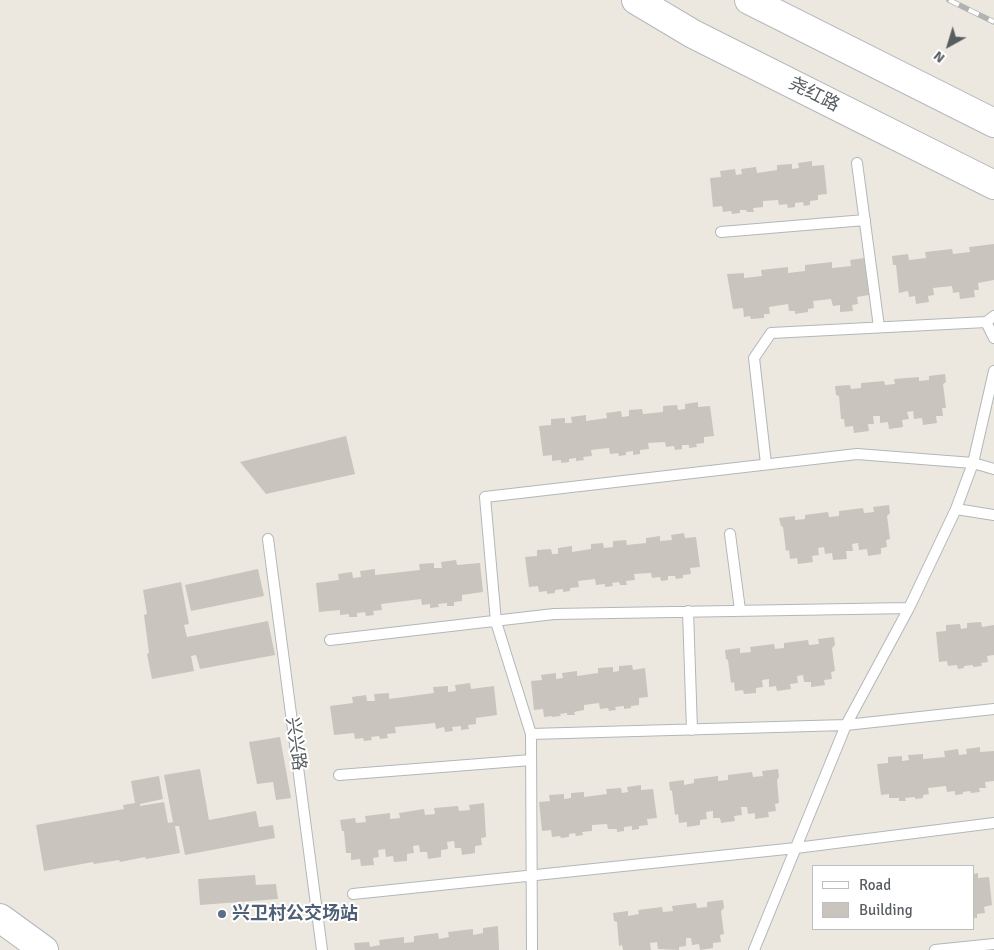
<!DOCTYPE html>
<meta charset="utf-8">
<style>
body{margin:0}
#map{position:relative;width:994px;height:950px;overflow:hidden;background:#ece8df;font-family:Signika,sans-serif}
canvas{display:block}
.legend{position:absolute;left:812px;top:865px;width:162px;height:65px;box-sizing:border-box;background:#fff;border:1px solid #bcbec0;margin:0;padding:6px 9px;list-style:none;font-size:15px;color:#585d61}
.legend li{display:flex;align-items:center;gap:10px;height:25px}
.legend b{width:25px;border:1px solid #bcbec0}
.north{position:absolute;left:924px;top:20px;width:50px;height:50px;-webkit-text-stroke:4px #fff;paint-order:stroke;rotate:219deg;font-size:14px;font-weight:700;line-height:20px;text-align:center;color:#585d61}
.north::after{content:'';display:block;margin:auto;width:18px;height:22px;background:#585d61;clip-path:polygon(50% 0,100% 100%,50% 72%,0 100%)}
</style>
<div id="map">
<canvas width="994" height="950"></canvas>
<ul class="legend">
<li><b style="height:6px;background:#fff"></b>Road</li>
<li><b style="height:14px;background:#c9c5be"></b>Building</li>
</ul>
<div class="north">N</div>
</div>
<script>
const ctx = document.querySelector('canvas').getContext('2d');
ctx.lineJoin = 'round';
function fill(path, color) {
  ctx.fillStyle = color;
  ctx.fill(path, 'evenodd');
}
function trace(path, color, width, dash) {
  ctx.strokeStyle = color;
  ctx.lineWidth = width;
  ctx.lineCap = dash ? 'butt' : 'round';
  ctx.setLineDash(dash || []);
  ctx.stroke(path);
}
function write(font, color, halo, rows, align = 'center') {
  ctx.font = font + ' Signika,"Noto Sans SC",sans-serif';
  ctx.lineWidth = 4;
  ctx.setLineDash([]);
  ctx.textBaseline = 'middle';
  ctx.strokeStyle = halo;
  ctx.fillStyle = color;
  for (const [text, x, y, turn = 0] of rows) {
    ctx.save();
    ctx.translate(x, y);
    ctx.rotate((+turn || 0) * Math.PI / 180);
    ctx.textAlign = isNaN(turn) ? turn : align;
    if (halo) ctx.strokeText(text, 0, 0);
    ctx.fillText(text, 0, 0);
    ctx.restore();
  }
}
const building = new Path2D(`
 M 812,161 L 812,166 L 824,165 L 827,194 L 818,195 L 818,200 L 810,201 L 810,205 L 804,206 L 803,202 L 795,203 L 795,207 L 788,208 L 787,204 L 779,205 L 778,200 L 763,201 L 763,207 L 753,208 L 754,212 L 747,212 L 746,210 L 740,210 L 740,213 L 732,214 L 731,211 L 723,212 L 722,206 L 713,207 L 710,178 L 721,177 L 720,171 L 735,169 L 736,175 L 742,174 L 741,169 L 756,167 L 757,173 L 777,170 L 777,165 L 792,164 L 792,169 L 799,168 L 798,163 Z
 M 994,244 L 994,280 L 978,283 L 979,290 L 974,290 L 975,297 L 960,299 L 959,292 L 953,293 L 952,286 L 933,288 L 934,295 L 928,296 L 929,302 L 916,304 L 915,296 L 909,297 L 908,291 L 899,293 L 896,265 L 893,265 L 892,256 L 908,254 L 909,260 L 926,258 L 925,252 L 952,249 L 953,254 L 970,252 L 969,247 Z
 M 864,258 L 869,295 L 857,297 L 858,304 L 852,305 L 853,311 L 840,312 L 840,305 L 833,306 L 831,299 L 813,301 L 814,308 L 808,309 L 808,312 L 795,314 L 795,311 L 789,311 L 788,304 L 769,307 L 770,314 L 764,314 L 764,318 L 751,319 L 750,316 L 744,317 L 743,308 L 733,309 L 727,274 L 744,273 L 744,278 L 762,276 L 761,270 L 788,267 L 788,273 L 805,271 L 805,265 L 832,262 L 832,268 L 851,266 L 850,260 Z
 M 945,374 L 946,382 L 943,384 L 946,408 L 942,408 L 943,416 L 936,416 L 937,423 L 923,425 L 922,418 L 914,419 L 913,411 L 907,412 L 909,419 L 902,420 L 903,427 L 889,429 L 888,422 L 880,423 L 880,416 L 873,416 L 874,424 L 868,424 L 869,431 L 854,433 L 853,426 L 845,427 L 844,419 L 841,419 L 839,396 L 836,395 L 835,386 L 850,385 L 851,389 L 861,388 L 861,383 L 884,381 L 885,385 L 895,384 L 894,379 L 919,377 L 919,381 L 929,380 L 929,376 Z
 M 698,402 L 698,407 L 710,406 L 714,436 L 704,437 L 704,443 L 696,444 L 697,447 L 689,448 L 689,445 L 682,445 L 682,449 L 675,450 L 674,446 L 666,447 L 665,442 L 648,443 L 649,449 L 640,450 L 640,454 L 633,455 L 633,451 L 626,452 L 626,455 L 619,456 L 618,453 L 610,454 L 609,448 L 591,450 L 592,456 L 583,457 L 584,460 L 576,461 L 576,458 L 569,459 L 569,462 L 561,463 L 561,460 L 552,461 L 552,455 L 543,456 L 539,426 L 551,425 L 551,419 L 565,418 L 565,423 L 572,423 L 571,417 L 586,415 L 586,421 L 607,418 L 606,413 L 621,411 L 622,417 L 629,416 L 629,410 L 642,409 L 643,414 L 663,412 L 663,406 L 677,405 L 678,410 L 685,409 L 685,404 Z
 M 346,436 L 355,474 L 266,494 L 240,462 Z
 M 889,505 L 890,513 L 887,516 L 890,539 L 886,540 L 887,547 L 881,548 L 881,554 L 868,556 L 867,549 L 859,550 L 858,543 L 852,544 L 853,551 L 846,551 L 847,559 L 833,560 L 832,553 L 825,554 L 824,547 L 818,548 L 819,555 L 812,556 L 813,562 L 798,564 L 797,558 L 790,559 L 789,550 L 786,551 L 783,527 L 781,526 L 779,518 L 795,516 L 795,520 L 805,519 L 805,515 L 828,512 L 829,517 L 839,516 L 839,511 L 863,508 L 864,513 L 874,512 L 873,507 Z
 M 684,533 L 685,538 L 696,537 L 700,567 L 690,568 L 691,574 L 683,575 L 683,578 L 676,579 L 675,576 L 668,576 L 668,580 L 661,581 L 660,577 L 652,578 L 651,573 L 634,574 L 635,580 L 626,581 L 627,585 L 620,585 L 619,582 L 612,583 L 613,586 L 605,587 L 605,584 L 596,585 L 595,579 L 578,581 L 579,587 L 570,588 L 570,591 L 563,592 L 563,589 L 555,590 L 555,593 L 547,594 L 547,591 L 539,592 L 538,586 L 529,587 L 525,557 L 537,556 L 537,550 L 551,549 L 552,554 L 558,554 L 558,548 L 572,546 L 572,552 L 591,549 L 591,544 L 603,543 L 604,548 L 613,547 L 613,541 L 626,540 L 627,545 L 646,543 L 646,538 L 660,536 L 660,541 L 672,540 L 671,535 Z
 M 456,560 L 457,565 L 480,563 L 483,592 L 462,595 L 462,601 L 454,602 L 454,606 L 447,606 L 447,603 L 438,604 L 439,607 L 430,608 L 430,604 L 422,605 L 421,599 L 381,604 L 382,610 L 373,611 L 374,615 L 366,616 L 365,612 L 357,613 L 357,617 L 349,617 L 349,614 L 340,615 L 340,610 L 319,612 L 316,583 L 339,580 L 338,574 L 352,572 L 353,578 L 361,577 L 360,571 L 375,569 L 375,575 L 420,570 L 419,564 L 434,563 L 434,568 L 442,568 L 441,562 Z
 M 258,569 L 264,596 L 191,611 L 185,585 Z
 M 181,582 L 189,624 L 184,625 L 187,637 L 268,621 L 275,655 L 200,669 L 196,655 L 191,656 L 194,671 L 152,679 L 147,654 L 149,653 L 144,615 L 147,614 L 143,590 Z
 M 981,622 L 982,627 L 994,625 L 994,655 L 987,656 L 988,662 L 981,663 L 982,666 L 973,667 L 973,665 L 964,666 L 964,668 L 958,669 L 957,665 L 948,666 L 947,661 L 939,662 L 936,632 L 946,631 L 946,625 L 960,624 L 961,629 L 967,628 L 967,623 Z
 M 834,637 L 835,645 L 832,648 L 835,671 L 831,672 L 832,679 L 824,680 L 825,685 L 811,687 L 811,682 L 804,682 L 803,675 L 797,676 L 798,683 L 790,684 L 791,689 L 777,691 L 776,686 L 769,687 L 769,679 L 762,680 L 763,687 L 756,688 L 756,693 L 744,694 L 743,690 L 735,691 L 734,682 L 731,683 L 728,660 L 726,659 L 725,650 L 740,648 L 740,653 L 751,652 L 750,647 L 774,644 L 775,649 L 784,648 L 784,643 L 808,640 L 809,645 L 819,644 L 818,639 Z
 M 632,665 L 633,670 L 645,668 L 648,697 L 639,698 L 639,705 L 631,706 L 631,708 L 624,709 L 624,706 L 615,707 L 616,710 L 609,711 L 608,708 L 600,709 L 599,703 L 584,705 L 584,710 L 574,712 L 575,715 L 567,715 L 567,713 L 560,714 L 561,716 L 552,717 L 552,716 L 544,717 L 543,709 L 534,710 L 531,681 L 542,680 L 541,675 L 556,673 L 556,679 L 563,678 L 562,673 L 577,671 L 577,676 L 598,673 L 598,668 L 613,667 L 613,672 L 619,671 L 619,666 Z
 M 470,683 L 471,689 L 494,686 L 497,715 L 476,718 L 476,724 L 468,725 L 469,729 L 461,730 L 461,726 L 452,727 L 453,731 L 445,732 L 444,727 L 436,729 L 435,723 L 395,727 L 396,733 L 387,734 L 388,738 L 380,739 L 379,736 L 371,737 L 372,740 L 364,741 L 363,738 L 355,739 L 354,733 L 334,735 L 330,706 L 353,703 L 352,697 L 366,695 L 367,701 L 375,701 L 374,694 L 389,693 L 389,699 L 434,693 L 433,687 L 448,686 L 448,692 L 456,691 L 455,685 Z
 M 280,737 L 291,798 L 276,800 L 273,782 L 257,784 L 249,742 Z
 M 980,747 L 980,752 L 994,751 L 994,781 L 985,782 L 986,788 L 979,788 L 980,792 L 971,793 L 970,791 L 963,792 L 963,794 L 955,795 L 955,791 L 947,792 L 946,786 L 928,788 L 929,794 L 923,795 L 923,798 L 915,799 L 915,797 L 905,798 L 906,801 L 899,801 L 899,798 L 889,798 L 889,794 L 881,795 L 877,764 L 888,763 L 888,757 L 902,756 L 902,761 L 909,760 L 908,755 L 923,754 L 923,759 L 945,757 L 944,751 L 958,749 L 959,755 L 967,754 L 966,749 Z
 M 200,769 L 209,820 L 256,811 L 259,827 L 273,825 L 275,838 L 185,855 L 179,826 L 175,826 L 180,853 L 146,859 L 145,857 L 120,862 L 119,860 L 94,864 L 93,862 L 44,871 L 36,825 L 124,809 L 123,805 L 135,803 L 131,781 L 159,776 L 163,799 L 140,804 L 140,806 L 164,802 L 168,823 L 173,822 L 164,775 Z
 M 778,769 L 779,777 L 777,780 L 779,803 L 775,804 L 776,811 L 768,812 L 769,817 L 755,819 L 755,813 L 748,814 L 747,807 L 741,807 L 742,815 L 734,816 L 735,821 L 721,823 L 720,818 L 713,818 L 713,811 L 706,812 L 707,819 L 700,820 L 700,825 L 687,827 L 687,822 L 679,823 L 678,814 L 675,815 L 672,791 L 670,790 L 669,782 L 684,780 L 684,785 L 694,783 L 694,779 L 718,776 L 718,781 L 728,780 L 728,775 L 752,772 L 753,777 L 763,776 L 762,771 Z
 M 641,785 L 641,790 L 653,789 L 657,818 L 647,819 L 648,825 L 639,826 L 639,829 L 632,830 L 632,826 L 624,827 L 624,831 L 617,832 L 617,829 L 608,829 L 607,824 L 592,825 L 592,831 L 582,832 L 583,835 L 576,836 L 575,833 L 569,834 L 569,837 L 561,838 L 560,836 L 552,837 L 551,830 L 542,831 L 539,802 L 550,801 L 549,795 L 564,794 L 564,799 L 571,798 L 571,793 L 584,792 L 584,797 L 607,794 L 606,789 L 621,788 L 622,793 L 628,792 L 627,787 Z
 M 484,803 L 486,837 L 481,838 L 482,845 L 475,846 L 475,853 L 462,855 L 461,848 L 455,848 L 454,841 L 447,842 L 448,849 L 441,850 L 441,857 L 428,859 L 427,852 L 420,852 L 419,845 L 413,846 L 414,853 L 407,854 L 407,861 L 394,862 L 393,856 L 386,857 L 385,849 L 378,850 L 379,857 L 373,858 L 374,865 L 361,866 L 360,859 L 351,860 L 351,853 L 346,853 L 344,831 L 342,831 L 340,820 L 355,818 L 356,823 L 366,822 L 365,816 L 390,813 L 390,819 L 400,818 L 399,813 L 424,809 L 425,815 L 435,814 L 434,808 L 458,806 L 459,811 L 470,810 L 469,805 Z
 M 978,873 L 978,878 L 989,877 L 992,905 L 984,907 L 985,913 L 977,914 L 977,918 L 973,918 L 973,874 Z
 M 255,875 L 256,885 L 276,884 L 278,899 L 200,905 L 198,879 Z
 M 723,900 L 724,908 L 721,911 L 724,934 L 720,935 L 721,942 L 713,943 L 713,948 L 700,950 L 699,944 L 692,945 L 691,938 L 686,938 L 686,946 L 679,947 L 679,950 L 658,949 L 657,942 L 650,943 L 651,950 L 623,950 L 622,945 L 619,946 L 617,922 L 614,921 L 613,913 L 628,911 L 628,916 L 639,914 L 638,910 L 662,907 L 663,912 L 673,911 L 672,906 L 696,903 L 697,908 L 707,907 L 707,902 Z
 M 498,926 L 499,950 L 355,950 L 354,943 L 369,942 L 370,947 L 380,945 L 379,940 L 404,937 L 404,943 L 414,942 L 414,936 L 438,933 L 439,939 L 449,937 L 448,932 L 473,929 L 473,935 L 483,933 L 483,928 Z`);
const service = new Path2D(`
 M 857,163 L 879,327
 M 721,232 L 865,220
 M 994,316 L 986,322 L 994,338
 M 766,464 L 754,358 L 771,333 L 986,322
 M 956,509 L 994,515
 M 730,534 L 740,610
 M 268,539 L 322,950
 M 688,611 L 692,730
 M 330,640 L 554,614 L 909,608
 M 531,734 L 846,725 L 994,709
 M 339,775 L 531,760
 M 353,894 L 796,848 L 994,823
 M 532,950 L 531,734 L 496,622 L 485,497 L 857,454 L 973,463 L 994,469
 M 754,950 L 846,725 L 909,608 L 956,509 L 973,463 L 994,371
 M 935,950 L 994,944`);
const secondary = new Path2D(`
 M 636,0 L 693,34 L 994,185
 M 749,0 L 994,123
 M 0,918 L 44,950`);
const rail = new Path2D(`
 M 949,0 L 994,22`);
const markers = [
 [222,914,5,"#5c6f8a"]
];
const streetNames = [
 ["尧红路",814,95,27],
 ["兴兴路",295,744,82]
];
const serviceNames = [
 ["兴卫村公交场站",232,914]
];
fill(building, '#c9c5be');
trace(service, '#b2b7bb', 12);
trace(secondary, '#b3b8bd', 30);
trace(service, '#fff', 10);
trace(secondary, '#fff', 28);
trace(rail, '#b1b2b2', 5.5);
trace(rail, '#fff', 4, [11]);
for (const [x, y, r, color] of markers) {
  const dot = new Path2D();
  dot.arc(x, y, r, 0, 2 * Math.PI);
  ctx.fillStyle = color;
  ctx.fill(dot);
  trace(dot, '#fff', 2);
}
write('18px', '#585d61', '#fff', streetNames);
write('bold 18px', '#4e5e75', '#fff', serviceNames, 'left');
</script>
